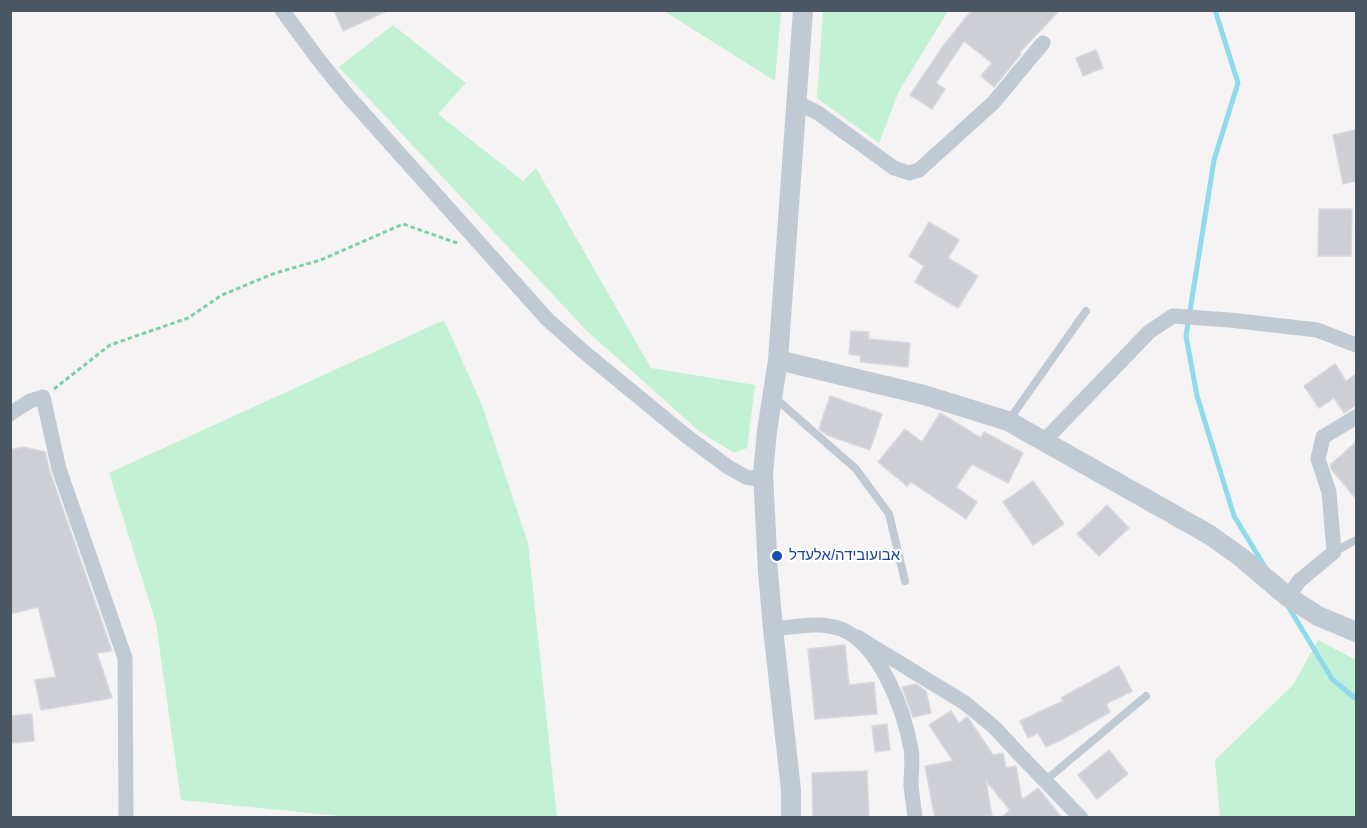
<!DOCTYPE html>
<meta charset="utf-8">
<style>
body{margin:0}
#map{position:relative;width:1367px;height:828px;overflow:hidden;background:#f5f3f3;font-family:Arial,sans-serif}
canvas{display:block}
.frame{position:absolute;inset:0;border:12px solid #4a5661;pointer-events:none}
</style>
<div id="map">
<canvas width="1367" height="828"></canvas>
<div class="frame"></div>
</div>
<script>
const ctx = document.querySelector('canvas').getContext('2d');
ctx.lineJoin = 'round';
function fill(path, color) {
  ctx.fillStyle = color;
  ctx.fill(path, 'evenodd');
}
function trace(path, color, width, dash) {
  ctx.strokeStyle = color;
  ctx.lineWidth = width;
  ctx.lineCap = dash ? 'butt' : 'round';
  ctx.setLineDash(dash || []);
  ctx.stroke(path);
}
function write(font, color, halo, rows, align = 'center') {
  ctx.font = font + ' Arial,"Noto Sans Hebrew",sans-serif';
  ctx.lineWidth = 4.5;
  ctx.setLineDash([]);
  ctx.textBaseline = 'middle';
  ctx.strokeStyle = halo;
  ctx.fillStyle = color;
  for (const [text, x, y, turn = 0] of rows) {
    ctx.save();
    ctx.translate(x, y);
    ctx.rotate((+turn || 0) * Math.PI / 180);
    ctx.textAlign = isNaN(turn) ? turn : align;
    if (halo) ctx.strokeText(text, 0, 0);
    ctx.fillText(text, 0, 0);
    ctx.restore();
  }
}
const green = new Path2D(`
 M 664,11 L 781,11 L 775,81 Z
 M 823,11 L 948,11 L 899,91 L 879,143 L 817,98 Z
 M 393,25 L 466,83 L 438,114 L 523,181 L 536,168 L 651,368 L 755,385 L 747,448 L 734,453 L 699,431 L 587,331 L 339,67 Z
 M 444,320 L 482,405 L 528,543 L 557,817 L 359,818 L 181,800 L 156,623 L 109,473 Z
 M 1318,640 L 1356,660 L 1356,817 L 1220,817 L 1215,760 L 1293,685 Z`);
const stream = new Path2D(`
 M 1215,10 L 1238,83 L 1214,160 L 1186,336 L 1197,396 L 1234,516 L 1265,567
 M 1288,606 L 1332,679 L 1356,699`);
const building = new Path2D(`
 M 334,10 L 389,10 L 343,31 Z
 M 972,10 L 1060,10 L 1020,52 L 1021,54 L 994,87 L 981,76 L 992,63 L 964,41 L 936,83 L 945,89 L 932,109 L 910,95 L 943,46 Z
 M 1096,50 L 1103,68 L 1083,76 L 1076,58 Z
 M 1356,130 L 1356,181 L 1343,184 L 1333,135 Z
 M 1319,209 L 1352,209 L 1351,256 L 1318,256 Z
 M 929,222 L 959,240 L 948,258 L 978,276 L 958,308 L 915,282 L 924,266 L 909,256 Z
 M 851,331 L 869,332 L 868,339 L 910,343 L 908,367 L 860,362 L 861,356 L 849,354 Z
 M 1335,364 L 1346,381 L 1356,374 L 1356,405 L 1344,413 L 1334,398 L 1319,408 L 1304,386 Z
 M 830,396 L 882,414 L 870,450 L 827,435 L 819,429 Z
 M 940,413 L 981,438 L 984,432 L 1023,453 L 1008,483 L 972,464 L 956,487 L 977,502 L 966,519 L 911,482 L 907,486 L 878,462 L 905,429 L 922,442 Z
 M 1356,442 L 1356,499 L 1332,470 L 1330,465 Z
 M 23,447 L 45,452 L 50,472 L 112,651 L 97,653 L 112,698 L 41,710 L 35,680 L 56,677 L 38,607 L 10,614 L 10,450 Z
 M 1033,481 L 1064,524 L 1033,545 L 1003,502 Z
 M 1107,505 L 1129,528 L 1099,556 L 1077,534 Z
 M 845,645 L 849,685 L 874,682 L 877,714 L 815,719 L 808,649 Z
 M 1119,666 L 1132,691 L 1106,704 L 1110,712 L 1065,738 L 1046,747 L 1038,733 L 1028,738 L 1020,721 L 1063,701 L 1061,698 Z
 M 916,684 L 926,691 L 931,713 L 913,717 L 902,687 Z
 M 951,711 L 959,723 L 967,717 L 968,718 L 993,755 L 1003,753 L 1006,768 L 1016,766 L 1022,800 L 1038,788 L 1062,818 L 1001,818 L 1010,810 L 986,781 L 992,816 L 935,818 L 925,766 L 953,761 L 929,725 Z
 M 32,714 L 34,741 L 10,743 L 10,716 Z
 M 887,724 L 890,750 L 875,752 L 872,726 Z
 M 1109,750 L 1128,774 L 1097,799 L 1078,775 Z
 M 867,771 L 869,818 L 813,818 L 812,773 Z`);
const path = new Path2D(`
 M 54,389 L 110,345 L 188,318 L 222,295 L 275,273 L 321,260 L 403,224 L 457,243`);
const service = new Path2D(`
 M 775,398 L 856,469 L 889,514 L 905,581
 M 1009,420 L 1086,311
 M 1334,552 L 1356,540
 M 1046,780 L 1146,696`);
const minor = new Path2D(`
 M 282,10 L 318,59 L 347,95 L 547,319 L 584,352 L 685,435 L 728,467 L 746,477 L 763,480
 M 796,102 L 818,113 L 894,168 L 909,173 L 919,170 L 993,103 L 1043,43
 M 10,414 L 30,401 L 43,397 L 59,469 L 125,658 L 126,818
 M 1044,441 L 1149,332 L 1173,316 L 1230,320 L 1317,330 L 1356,345
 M 1288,597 L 1299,581 L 1334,552 L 1329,492 L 1318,459 L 1323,437 L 1356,417
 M 773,629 C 795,627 820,621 841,629 C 880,644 904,710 911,749 C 913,760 911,773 911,785 C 912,796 914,807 915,818
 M 857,637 L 965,703 L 994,727 L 1021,756 L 1081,818`);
const tertiary = new Path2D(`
 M 778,360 L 924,395 L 1008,421 L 1210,535 L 1242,558 L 1288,597 L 1318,616 L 1356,632
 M 791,818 L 791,790 L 773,629 L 768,572 L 763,474 L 767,431 L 778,360 L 803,10`);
const markers = [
 [777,556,6,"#1a4fb4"]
];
const transitNames = [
 ["אבועובידה/אלעדל",789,556]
];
fill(green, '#c3f1d5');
trace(stream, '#90daee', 5);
fill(building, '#cdcfd5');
trace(building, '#d7d9de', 1.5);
trace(path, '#7ad0a6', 3, [4.5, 3]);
trace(service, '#c1cad2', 8);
trace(minor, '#c1cad2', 15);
trace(tertiary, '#c1cad2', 20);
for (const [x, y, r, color] of markers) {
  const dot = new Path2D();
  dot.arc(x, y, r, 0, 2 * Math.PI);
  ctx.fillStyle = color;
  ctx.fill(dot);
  trace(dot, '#fff', 2);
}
write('15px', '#164399', '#fff', transitNames, 'left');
</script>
